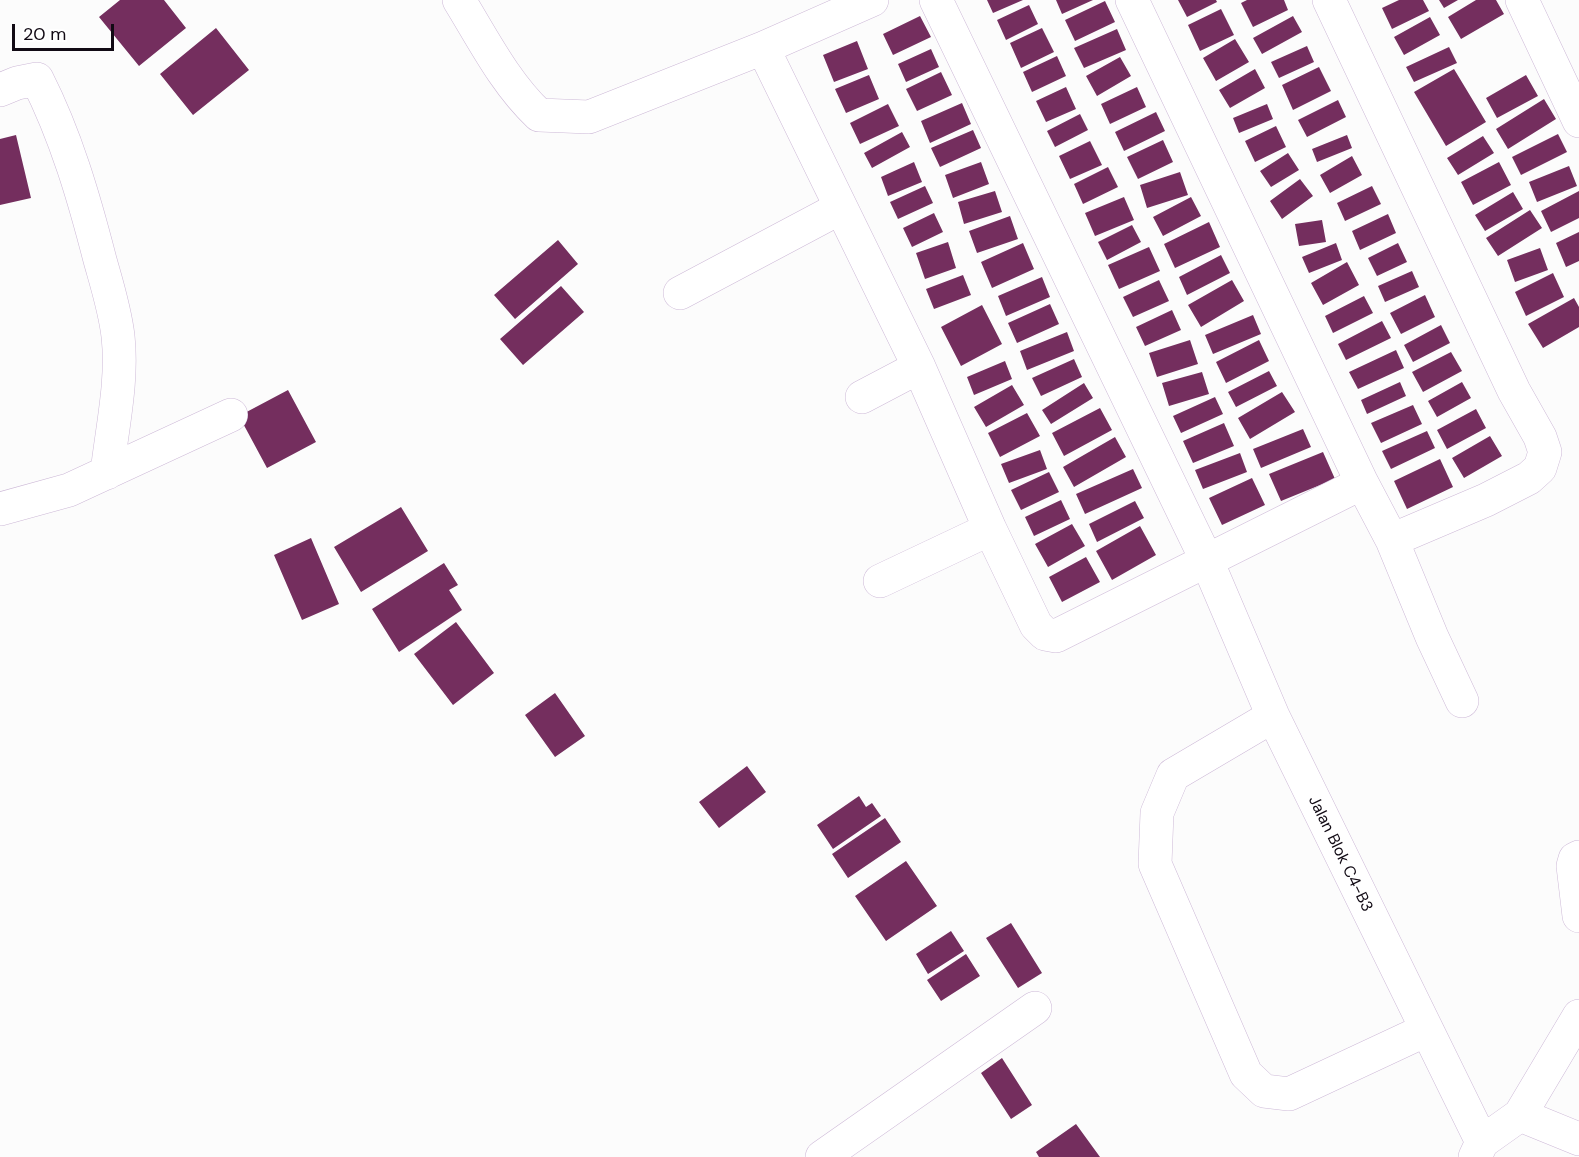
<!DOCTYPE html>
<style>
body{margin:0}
#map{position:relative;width:1579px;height:1157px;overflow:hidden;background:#fcfcfc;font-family:"DM Sans",sans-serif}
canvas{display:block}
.scale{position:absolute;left:12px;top:24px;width:102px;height:27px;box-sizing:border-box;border:3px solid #110a14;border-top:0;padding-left:8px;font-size:18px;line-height:21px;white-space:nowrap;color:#110a14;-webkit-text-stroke:4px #fff;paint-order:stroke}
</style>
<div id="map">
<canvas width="1579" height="1157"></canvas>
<div class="scale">20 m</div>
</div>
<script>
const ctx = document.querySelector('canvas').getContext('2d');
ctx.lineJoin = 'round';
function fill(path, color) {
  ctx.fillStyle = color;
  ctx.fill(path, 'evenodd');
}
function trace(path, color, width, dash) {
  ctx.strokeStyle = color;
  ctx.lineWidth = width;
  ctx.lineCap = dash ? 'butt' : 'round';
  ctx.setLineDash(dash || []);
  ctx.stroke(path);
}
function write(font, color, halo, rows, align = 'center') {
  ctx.font = font + ' "DM Sans",sans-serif';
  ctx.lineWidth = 6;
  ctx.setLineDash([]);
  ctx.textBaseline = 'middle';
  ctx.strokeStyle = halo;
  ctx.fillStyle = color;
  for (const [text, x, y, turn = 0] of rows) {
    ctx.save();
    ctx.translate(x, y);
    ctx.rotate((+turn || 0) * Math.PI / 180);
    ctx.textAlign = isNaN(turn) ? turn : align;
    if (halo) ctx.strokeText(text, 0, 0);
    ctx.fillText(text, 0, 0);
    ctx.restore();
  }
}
const building = new Path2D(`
 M 120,0 L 164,0 L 186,28 L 139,66 L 99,17 Z
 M 987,0 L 1023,0 L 993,13 Z
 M 1056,0 L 1093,0 L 1062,14 Z
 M 1178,0 L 1216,0 L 1217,2 L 1187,17 Z
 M 1247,0 L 1284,0 L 1288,10 L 1253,27 L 1241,3 Z
 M 1399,0 L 1423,0 L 1429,11 L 1392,29 L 1382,8 Z
 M 1439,0 L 1458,0 L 1444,8 Z
 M 1476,0 L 1496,0 L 1504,14 L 1461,39 L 1448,17 Z
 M 1105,1 L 1115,22 L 1075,41 L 1065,20 Z
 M 1029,5 L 1038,24 L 1006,40 L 997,20 Z
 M 1221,9 L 1234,35 L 1200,51 L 1188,25 Z
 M 920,16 L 931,37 L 893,55 L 883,34 Z
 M 1293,16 L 1302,32 L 1262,54 L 1253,38 Z
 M 1430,17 L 1440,35 L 1404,55 L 1394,37 Z
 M 216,28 L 249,70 L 193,115 L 160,74 Z
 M 1042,28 L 1054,52 L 1021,68 L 1010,43 Z
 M 1117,29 L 1126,50 L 1084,68 L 1074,48 Z
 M 1235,39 L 1249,62 L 1216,81 L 1203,58 Z
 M 857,41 L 868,69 L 834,82 L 823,55 Z
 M 1307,46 L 1314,62 L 1279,78 L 1271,62 Z
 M 1449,47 L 1457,63 L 1414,82 L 1406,67 Z
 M 931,49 L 939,67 L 906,82 L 898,64 Z
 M 1057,56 L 1066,76 L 1032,92 L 1023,72 Z
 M 1120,57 L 1131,76 L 1097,96 L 1086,76 Z
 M 1319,67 L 1331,91 L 1293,110 L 1282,85 Z
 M 1255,69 L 1265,88 L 1230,108 L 1219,90 Z
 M 1454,69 L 1486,122 L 1446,146 L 1414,92 Z
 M 941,72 L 952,95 L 917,111 L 906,89 Z
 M 869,75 L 879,99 L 846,113 L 835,89 Z
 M 1526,75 L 1538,96 L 1497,118 L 1486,98 Z
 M 1066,87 L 1076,109 L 1046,122 L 1036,101 Z
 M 1137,87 L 1146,107 L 1110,124 L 1101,104 Z
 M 1544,99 L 1556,119 L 1508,149 L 1496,129 Z
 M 1338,100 L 1346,117 L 1307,137 L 1298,120 Z
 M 962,103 L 971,124 L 930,143 L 921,121 Z
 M 888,104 L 899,126 L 860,144 L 850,123 Z
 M 1267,104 L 1273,119 L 1239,133 L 1233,118 Z
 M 1156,112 L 1165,131 L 1124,151 L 1115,132 Z
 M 1080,114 L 1088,130 L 1055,147 L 1047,131 Z
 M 1276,126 L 1286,147 L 1255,162 L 1245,141 Z
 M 973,130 L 981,148 L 940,167 L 931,148 Z
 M 902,132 L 910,147 L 872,168 L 864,153 Z
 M 1558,134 L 1567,152 L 1521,175 L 1512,157 Z
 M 16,135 L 31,198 L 0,205 L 0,139 Z
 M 1347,135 L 1352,148 L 1317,162 L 1312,149 Z
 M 1483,136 L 1494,153 L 1458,175 L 1447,158 Z
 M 1163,140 L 1173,162 L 1138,179 L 1127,157 Z
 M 1090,141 L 1102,165 L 1070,179 L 1059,156 Z
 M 1288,153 L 1299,170 L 1271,187 L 1260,171 Z
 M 1352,156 L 1362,175 L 1330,193 L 1320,175 Z
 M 914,162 L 922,182 L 888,196 L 881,177 Z
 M 981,162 L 989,184 L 953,198 L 945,175 Z
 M 1499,162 L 1511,185 L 1473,205 L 1461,182 Z
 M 1569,166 L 1577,186 L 1537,202 L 1529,182 Z
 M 1108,167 L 1118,187 L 1083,204 L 1074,184 Z
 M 1180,172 L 1188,195 L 1147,208 L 1140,185 Z
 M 1300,179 L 1313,196 L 1282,219 L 1270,201 Z
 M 925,186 L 933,203 L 898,219 L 890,202 Z
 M 1372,186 L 1381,204 L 1345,221 L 1337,203 Z
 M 995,191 L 1002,212 L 964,224 L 958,202 Z
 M 1579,191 L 1579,218 L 1551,232 L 1541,211 Z
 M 1513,192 L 1523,209 L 1485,231 L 1475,215 Z
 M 1124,197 L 1134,220 L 1095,236 L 1085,213 Z
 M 1191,197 L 1201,216 L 1163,236 L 1153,217 Z
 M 1530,210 L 1542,228 L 1498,256 L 1486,238 Z
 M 934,213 L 943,232 L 912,247 L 903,228 Z
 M 1388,214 L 1396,233 L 1360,250 L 1352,231 Z
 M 1010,216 L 1018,239 L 977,253 L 969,231 Z
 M 1322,220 L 1326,242 L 1299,246 L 1295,224 Z
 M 1209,222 L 1220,247 L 1175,268 L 1164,244 Z
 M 1132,225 L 1141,242 L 1107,260 L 1098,242 Z
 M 1579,232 L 1579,261 L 1566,267 L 1556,243 Z
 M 558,240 L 578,264 L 515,319 L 494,295 Z
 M 948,242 L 956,268 L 925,279 L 916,253 Z
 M 1023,243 L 1034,269 L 992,288 L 981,262 Z
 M 1336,243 L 1342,260 L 1309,273 L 1302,257 Z
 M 1398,243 L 1407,262 L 1377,276 L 1368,258 Z
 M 1149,247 L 1160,271 L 1119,289 L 1108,265 Z
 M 1540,248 L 1548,270 L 1515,282 L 1507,260 Z
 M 1221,255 L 1230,273 L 1187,295 L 1179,277 Z
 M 1347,262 L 1359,285 L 1323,305 L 1311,283 Z
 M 1412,271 L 1419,287 L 1385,302 L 1378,286 Z
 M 1553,273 L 1564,297 L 1526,316 L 1515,292 Z
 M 963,275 L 971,295 L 934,309 L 926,289 Z
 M 1042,277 L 1050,297 L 1006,316 L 998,296 Z
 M 1159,280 L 1169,301 L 1133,317 L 1123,297 Z
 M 1232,280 L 1244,301 L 1201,327 L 1188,305 Z
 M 561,286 L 584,312 L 523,365 L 500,339 Z
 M 1425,295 L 1435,317 L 1401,334 L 1390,313 Z
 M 1364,296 L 1373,313 L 1333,333 L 1325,316 Z
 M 1574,298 L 1579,307 L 1579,327 L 1543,348 L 1528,324 Z
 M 1050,304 L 1059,324 L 1017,343 L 1008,323 Z
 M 982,305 L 1002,344 L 961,366 L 941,327 Z
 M 1172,310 L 1181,330 L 1145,346 L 1136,327 Z
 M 1253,315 L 1261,334 L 1213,354 L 1205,335 Z
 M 1382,321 L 1391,338 L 1346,360 L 1338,344 Z
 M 1441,325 L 1450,343 L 1413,362 L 1404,345 Z
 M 1067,332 L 1074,351 L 1027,370 L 1020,351 Z
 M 1190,340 L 1198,364 L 1157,377 L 1149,353 Z
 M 1259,340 L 1269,361 L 1226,383 L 1216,362 Z
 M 1396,350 L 1404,368 L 1358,389 L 1349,372 Z
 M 1451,352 L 1462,371 L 1423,392 L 1412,372 Z
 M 1074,359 L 1082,377 L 1041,396 L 1032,378 Z
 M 1005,361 L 1012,379 L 974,395 L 967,377 Z
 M 1269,371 L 1277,386 L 1236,407 L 1228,392 Z
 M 1202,372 L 1209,394 L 1169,406 L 1162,383 Z
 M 1400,382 L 1406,396 L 1367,414 L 1361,400 Z
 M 1462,382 L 1471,398 L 1437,417 L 1428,401 Z
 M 1084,383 L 1093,398 L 1051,424 L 1042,410 Z
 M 1012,385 L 1024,405 L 986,427 L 974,407 Z
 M 288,390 L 316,442 L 267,468 L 239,416 Z
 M 1282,392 L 1295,412 L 1250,439 L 1238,418 Z
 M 1215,397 L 1223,414 L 1181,433 L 1173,416 Z
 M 1413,405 L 1422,424 L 1381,443 L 1371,423 Z
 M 1100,408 L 1112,430 L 1064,456 L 1052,433 Z
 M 1476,409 L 1486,428 L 1447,449 L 1437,430 Z
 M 1027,413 L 1040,436 L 1000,457 L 988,433 Z
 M 1224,423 L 1234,446 L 1193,463 L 1183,441 Z
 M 1303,429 L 1311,447 L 1261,468 L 1253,449 Z
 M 1427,431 L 1435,448 L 1391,469 L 1382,451 Z
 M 1490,436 L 1502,456 L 1464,478 L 1452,458 Z
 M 1115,437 L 1126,457 L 1074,487 L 1063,467 Z
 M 1040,450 L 1047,469 L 1009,483 L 1001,464 Z
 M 1323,452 L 1335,479 L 1281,501 L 1269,474 Z
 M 1240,453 L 1247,472 L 1203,489 L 1195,470 Z
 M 1440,459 L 1453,487 L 1407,509 L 1394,481 Z
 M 1133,469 L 1142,488 L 1085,514 L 1076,494 Z
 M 1049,472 L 1059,492 L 1021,510 L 1011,490 Z
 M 1252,478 L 1265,505 L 1222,525 L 1209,498 Z
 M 1061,500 L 1070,519 L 1034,536 L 1025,517 Z
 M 1135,501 L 1144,518 L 1097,542 L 1089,524 Z
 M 401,507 L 428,551 L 361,592 L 334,547 Z
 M 1072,524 L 1085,546 L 1048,567 L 1035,544 Z
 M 1140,526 L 1156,555 L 1112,580 L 1096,551 Z
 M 311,538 L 339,604 L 302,620 L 274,555 Z
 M 1086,557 L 1100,582 L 1062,602 L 1049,577 Z
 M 444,563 L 458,585 L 449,590 L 462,610 L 399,652 L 372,609 Z
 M 456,622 L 494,673 L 453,705 L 414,654 Z
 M 555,693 L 585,736 L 555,757 L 525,715 Z
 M 747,766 L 766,792 L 719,828 L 699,802 Z
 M 859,796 L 866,807 L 872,803 L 881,816 L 833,849 L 817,825 Z
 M 885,818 L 901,842 L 848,878 L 832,854 Z
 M 906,861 L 937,906 L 886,941 L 855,896 Z
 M 1011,923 L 1042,973 L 1018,988 L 986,938 Z
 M 951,931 L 964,951 L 928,974 L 916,954 Z
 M 966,954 L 980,976 L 941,1001 L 927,980 Z
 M 1002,1058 L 1032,1105 L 1011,1119 L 981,1073 Z
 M 1076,1124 L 1100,1157 L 1039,1157 L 1036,1152 Z`);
const street = new Path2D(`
 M 459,0 C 483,39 505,83 539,115 L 589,117 L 763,48 L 872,0
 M 936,0 L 1207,561 L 1273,716 L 1482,1142
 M 1329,0 L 1514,391 L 1540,437 L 1545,452 L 1540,468 L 1529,478 L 1486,500 L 1392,540 L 1362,483
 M 1522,0 L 1579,121
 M 763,48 L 919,367 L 990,529 L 1036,625 L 1045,634 L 1056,636 L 1362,483 L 1132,0
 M 0,90 L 17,83 L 37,79 C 66,136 84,198 100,260 C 107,285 115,310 118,336 C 123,381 112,428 107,473
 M 680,293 L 840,208
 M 862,397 L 919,367
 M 0,509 L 69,490 L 231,415
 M 1392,540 L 1432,637 L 1462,701
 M 880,581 L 990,529
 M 1273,716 L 1173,775 L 1157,813 L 1155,864 L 1246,1074 L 1264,1091 L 1289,1094 L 1426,1030
 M 1579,857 L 1575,859 L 1573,866 L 1579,916
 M 1520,1115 L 1579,1139
 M 822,1157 L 1035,1008
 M 1475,1157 L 1482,1142 L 1520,1115 L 1579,1016`);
const streetNames = [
 ["Jalan Blok C4-B3",1340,854,64]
];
fill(building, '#742e5e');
trace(street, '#cdb9d7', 34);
trace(street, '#fff', 33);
write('16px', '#110a14', '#fff', streetNames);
</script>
